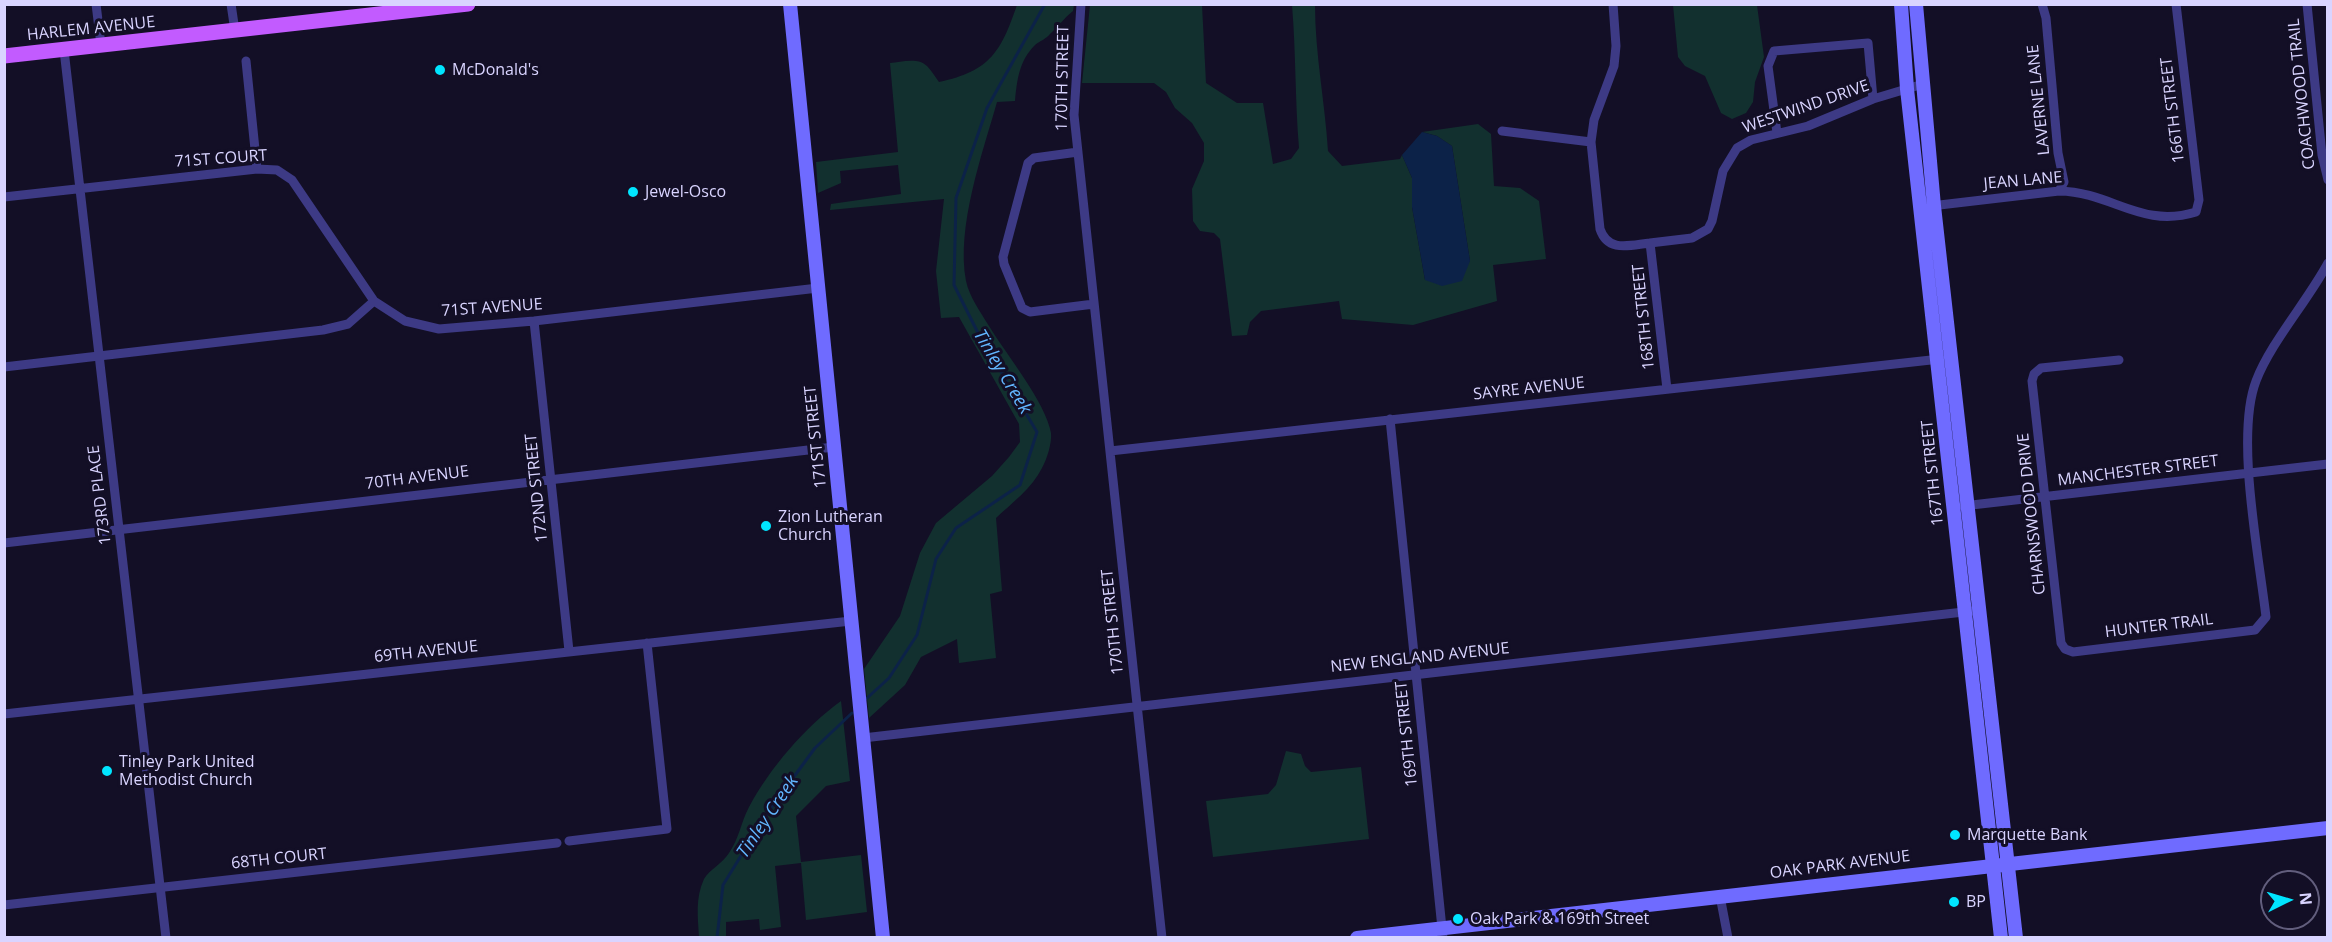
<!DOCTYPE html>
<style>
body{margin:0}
#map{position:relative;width:2332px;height:942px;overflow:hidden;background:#130f26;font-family:"Open Sans",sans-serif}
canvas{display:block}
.frame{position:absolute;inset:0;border:6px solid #d9d4ff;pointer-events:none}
.north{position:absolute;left:2260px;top:870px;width:60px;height:60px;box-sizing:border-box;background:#130f26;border:2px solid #625e7d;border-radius:50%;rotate:85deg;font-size:16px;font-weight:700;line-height:24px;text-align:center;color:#d9d4ff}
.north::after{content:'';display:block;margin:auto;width:21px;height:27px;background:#00e5ff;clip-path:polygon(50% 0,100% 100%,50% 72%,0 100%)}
</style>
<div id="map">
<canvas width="2332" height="942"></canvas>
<div class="frame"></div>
<div class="north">N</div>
</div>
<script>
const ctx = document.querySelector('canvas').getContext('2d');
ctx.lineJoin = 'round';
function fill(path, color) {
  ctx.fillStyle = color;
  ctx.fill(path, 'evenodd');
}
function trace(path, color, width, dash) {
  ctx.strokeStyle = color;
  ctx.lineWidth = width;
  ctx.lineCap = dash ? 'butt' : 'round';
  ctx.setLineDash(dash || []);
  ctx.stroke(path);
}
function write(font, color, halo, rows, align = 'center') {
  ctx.font = font + ' "Open Sans",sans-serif';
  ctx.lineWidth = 6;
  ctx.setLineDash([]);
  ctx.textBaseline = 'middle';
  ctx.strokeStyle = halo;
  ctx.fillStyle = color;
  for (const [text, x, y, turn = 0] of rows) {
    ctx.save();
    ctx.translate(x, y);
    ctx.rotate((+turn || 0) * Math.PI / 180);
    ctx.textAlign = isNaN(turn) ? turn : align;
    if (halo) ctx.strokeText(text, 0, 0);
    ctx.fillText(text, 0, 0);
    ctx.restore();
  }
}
const green = new Path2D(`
 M 1017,5 L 1074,5 L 1073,11 C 1063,19 1059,26 1050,34 C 1046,39 1040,41 1035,45 C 1019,61 1017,80 1015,101 L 997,102 C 982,155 956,227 966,281 C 969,296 981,313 989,326 C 1006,354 1046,403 1051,433 C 1052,443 1047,459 1042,468 C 1032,488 1012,503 996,518 L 1002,591 L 990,594 L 996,658 L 959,663 L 957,639 L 921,657 L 905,685 L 869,718 L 864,669 L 900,616 L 920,553 L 936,523 L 992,476 L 1009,457 L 1020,442 L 1019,424 L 959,317 L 941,318 L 936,271 L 944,199 L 830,210 L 831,204 L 901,194 L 898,165 L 840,171 L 841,183 L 818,193 L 816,162 L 898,152 L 890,63 C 901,62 918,57 927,66 C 932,71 935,77 939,82 C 991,71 1001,51 1017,5 Z
 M 1090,5 L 1202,5 L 1206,83 L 1237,103 L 1263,103 L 1273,164 L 1291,159 L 1299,148 C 1295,100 1296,53 1292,5 L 1315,5 C 1315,54 1325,102 1328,151 L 1342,166 L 1400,159 L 1402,155 L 1412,178 L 1412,207 L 1425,280 L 1470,261 L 1452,146 L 1437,136 L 1422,132 L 1478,124 L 1491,134 L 1494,186 L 1520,188 L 1539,201 L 1546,259 L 1493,265 L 1497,301 L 1413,325 L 1342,319 L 1339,301 L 1261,311 L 1250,322 L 1247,335 L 1232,336 L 1220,239 L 1214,233 L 1200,231 L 1193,221 L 1192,189 L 1204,161 L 1204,143 L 1192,123 L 1175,108 L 1166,92 L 1154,83 L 1082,83 Z
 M 1673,5 L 1757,5 L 1764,57 L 1755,82 L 1753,102 L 1746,113 L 1732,119 L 1721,113 L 1705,76 L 1685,66 L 1678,57 Z
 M 841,701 L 850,781 L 826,786 L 796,816 L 801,862 L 861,855 L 867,912 L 806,920 L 801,863 L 775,866 L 781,927 L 760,930 L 759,919 L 726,922 L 726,937 L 699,937 C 698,918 695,898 704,879 C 709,870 723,863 729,853 C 739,839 741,822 749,807 C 770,768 805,727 841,701 Z
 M 1286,751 L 1301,754 L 1305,766 L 1311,772 L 1361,767 L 1369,839 L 1213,857 L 1206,801 L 1268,794 L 1276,785 Z`);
const water = new Path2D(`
 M 1422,132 L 1437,136 L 1452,146 L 1470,261 L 1462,281 L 1442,286 L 1425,280 L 1412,207 L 1412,178 L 1402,155 Z`);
const stream = new Path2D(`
 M 866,699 L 889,678 L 917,635 L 936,559 L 956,528 L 1020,485 L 1037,432 L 979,335 L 954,285 L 956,198 L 987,108 L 1045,4
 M 717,938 L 723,885 L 768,812 L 815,748 L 852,713`);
const street = new Path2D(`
 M 96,4 L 101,45
 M 231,4 L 235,31
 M 1081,4 L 1074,115 L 1162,938
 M 1613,4 L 1616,46 L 1614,66 L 1594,120 L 1591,142 L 1600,229 C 1608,253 1630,245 1650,243 L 1667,389
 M 2042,4 L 2046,18 L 2058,153 L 2064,182 L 2059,191
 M 2307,4 L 2322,155 L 2328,180
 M 64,50 L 166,938
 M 246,61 L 257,169
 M 1502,131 L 1591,142
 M 1777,133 L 1768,66 L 1774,51 L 1868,43 L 1873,99
 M 1078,152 L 1034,158 L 1028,163 L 1003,257 L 1004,264 L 1022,308 L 1030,312 L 1094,304
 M 4,197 L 257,169 L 277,170 L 292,180 L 374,301
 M 1931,206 L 2059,191 C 2112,192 2141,229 2196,212 L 2199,200 L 2176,4
 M 1650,243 L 1692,238 L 1708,229 L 1712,221 L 1723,171 L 1737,148 L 1751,140 L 1808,126 L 1873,99 L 1923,84
 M 534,321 L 569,651
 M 2119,360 L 2041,368 L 2034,374 L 2032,381 L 2061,643 L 2065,649 L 2073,652 L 2255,630 L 2266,617 C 2259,556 2235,436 2256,381 C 2271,342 2307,302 2328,263
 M 4,367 L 323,330 L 348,324 L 374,301 L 405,321 L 439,329 L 534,321 L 818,288
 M 1390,419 L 1443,938
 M 1110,451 L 1940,359
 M 1963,506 L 2328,464
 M 4,543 L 834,447
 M 4,714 L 851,621
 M 863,738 L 1981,610
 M 569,841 L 667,829 L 647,643
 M 1720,896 L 1728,938
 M 4,905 L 557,843`);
const secondary = new Path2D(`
 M 790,4 L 883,938
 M 1901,4 L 1907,89 L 2001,938
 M 1916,4 L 1934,206 L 2016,938
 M 1357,938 L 2328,828`);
const primary = new Path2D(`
 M 4,56 L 468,4`);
const markers = [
 [440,70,6,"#00e5ff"],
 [633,192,6,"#00e5ff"],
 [766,526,6,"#00e5ff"],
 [107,771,6,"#00e5ff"],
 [1955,835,6,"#00e5ff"],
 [1954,902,6,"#00e5ff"],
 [1458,919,6,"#00e5ff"]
];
const streetNames = [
 ["HARLEM AVENUE",91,29,-6],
 ["170TH STREET",1063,78,-89],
 ["COACHWOOD TRAIL",2302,94,-96],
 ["LAVERNE LANE",2039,100,-96],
 ["WESTWIND DRIVE",1806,107,-19],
 ["166TH STREET",2173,110,-97],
 ["71ST COURT",221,159,-4],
 ["JEAN LANE",2023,181,-5],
 ["71ST AVENUE",492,308,-4],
 ["168TH STREET",1644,317,-96],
 ["SAYRE AVENUE",1529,389,-6],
 ["171ST STREET",816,437,-96],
 ["MANCHESTER STREET",2138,471,-7],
 ["167TH STREET",1933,473,-96],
 ["70TH AVENUE",417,478,-7],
 ["172ND STREET",537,488,-96],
 ["173RD PLACE",100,495,-97],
 ["CHARNSWOOD DRIVE",2032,514,-96],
 ["170TH STREET",1113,622,-96],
 ["HUNTER TRAIL",2159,626,-7],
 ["69TH AVENUE",426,652,-6],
 ["NEW ENGLAND AVENUE",1420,658,-6],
 ["169TH STREET",1407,734,-96],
 ["68TH COURT",279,859,-6],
 ["OAK PARK AVENUE",1840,865,-7]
];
const poiNames = [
 ["McDonald's",452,70],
 ["Jewel-Osco",645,192],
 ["Zion Lutheran",778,517],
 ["Church",778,535],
 ["Tinley Park United",119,762],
 ["Methodist Church",119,780],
 ["Marquette Bank",1967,835],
 ["BP",1966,902],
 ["Oak Park & 169th Street",1470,919]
];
const waterNames = [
 ["Tinley Creek",1002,372,59],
 ["Tinley Creek",768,817,-56]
];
fill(green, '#12302f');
fill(water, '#0c2248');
trace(stream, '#0c2248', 3);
trace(street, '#3d3a85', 9);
trace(secondary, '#6f6bff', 14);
trace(primary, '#c25bff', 15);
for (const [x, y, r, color] of markers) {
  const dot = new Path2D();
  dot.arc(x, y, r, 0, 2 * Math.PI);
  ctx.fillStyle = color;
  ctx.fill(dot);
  trace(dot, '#130f26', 2);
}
write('16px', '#d9d4ff', '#130f26', streetNames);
write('16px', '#d9d4ff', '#130f26', poiNames, 'left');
write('italic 18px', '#62b6ff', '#130f26', waterNames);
</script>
